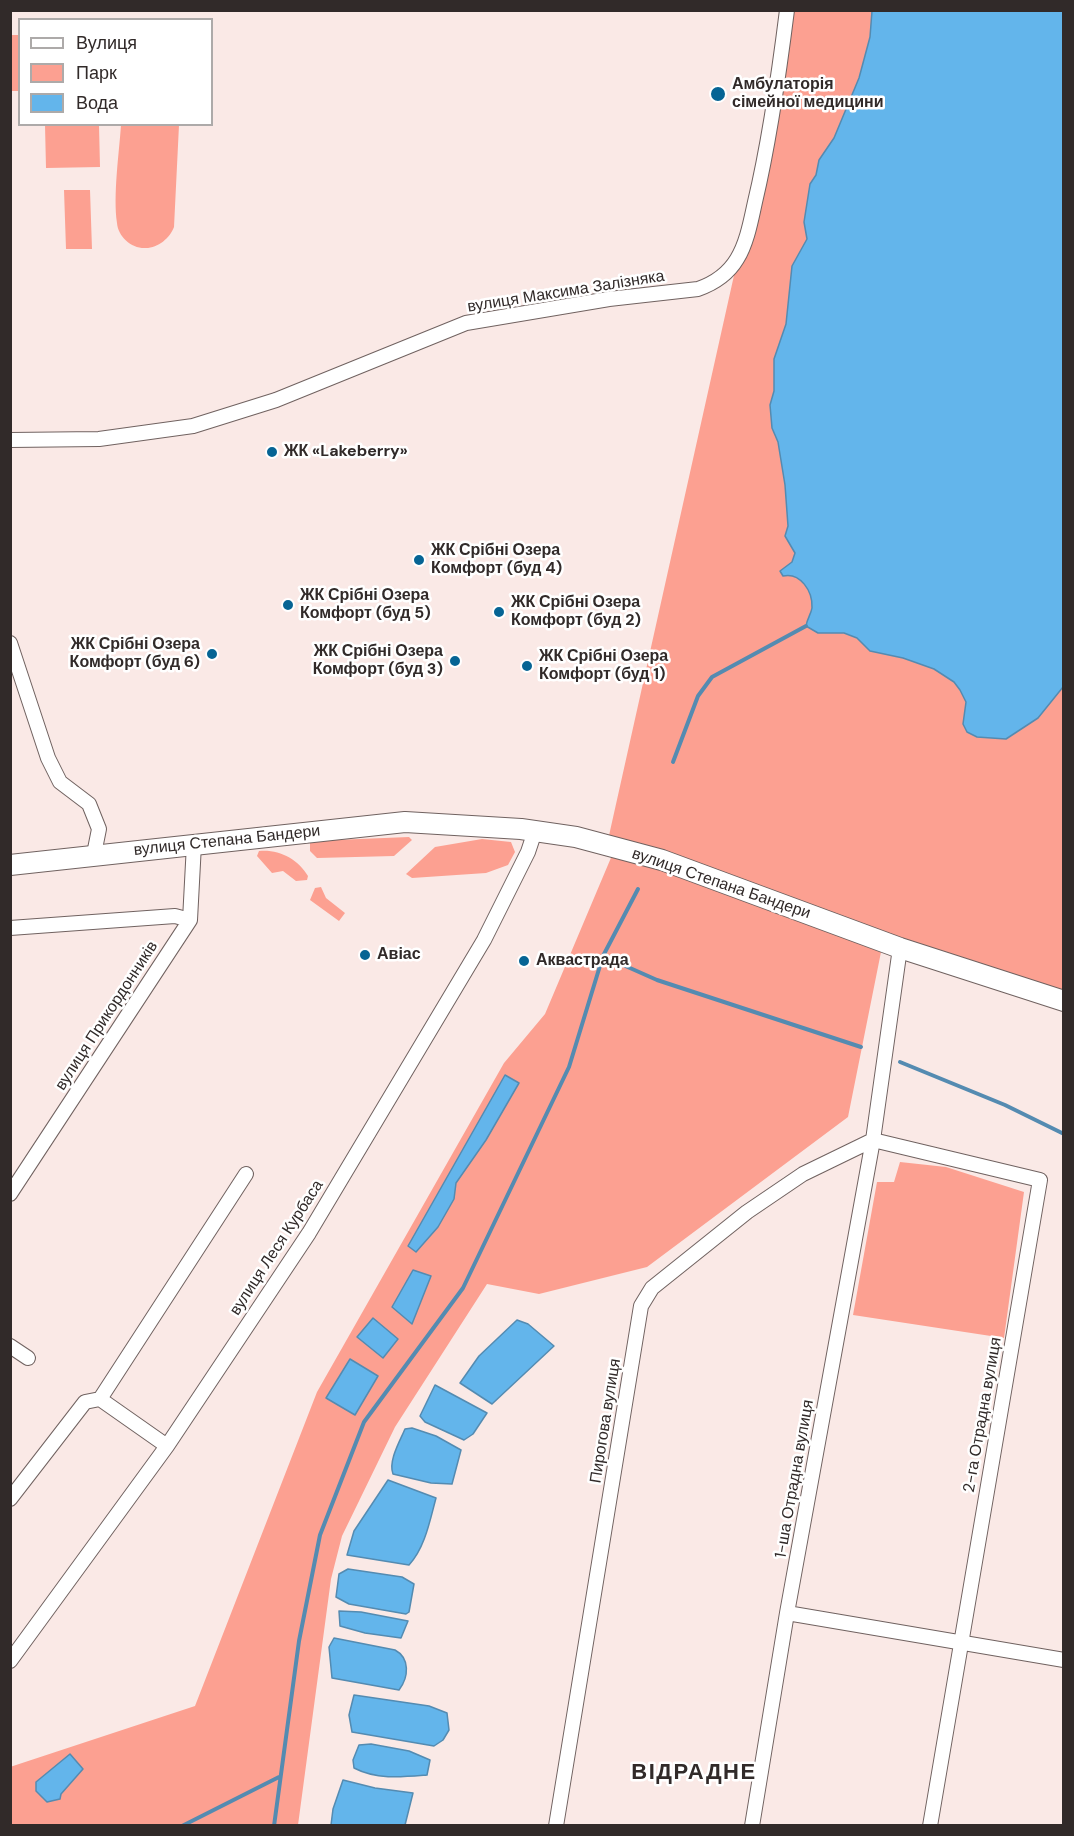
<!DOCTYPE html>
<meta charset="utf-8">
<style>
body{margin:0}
#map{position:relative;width:1074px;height:1836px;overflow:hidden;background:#fae9e6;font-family:"DM Sans",sans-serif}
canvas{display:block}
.frame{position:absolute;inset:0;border:12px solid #312a29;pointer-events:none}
.legend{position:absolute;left:18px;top:18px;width:195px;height:108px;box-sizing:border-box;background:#fff;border:2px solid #adaaa9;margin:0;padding:8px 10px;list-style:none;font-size:18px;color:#312a29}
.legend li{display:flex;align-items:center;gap:12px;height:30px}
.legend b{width:30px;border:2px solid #adaaa9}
</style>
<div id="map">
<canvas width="1074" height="1836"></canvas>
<div class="frame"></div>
<ul class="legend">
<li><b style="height:8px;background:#fff"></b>Вулиця</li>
<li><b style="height:16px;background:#fca091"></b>Парк</li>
<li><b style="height:16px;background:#63b5eb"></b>Вода</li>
</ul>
</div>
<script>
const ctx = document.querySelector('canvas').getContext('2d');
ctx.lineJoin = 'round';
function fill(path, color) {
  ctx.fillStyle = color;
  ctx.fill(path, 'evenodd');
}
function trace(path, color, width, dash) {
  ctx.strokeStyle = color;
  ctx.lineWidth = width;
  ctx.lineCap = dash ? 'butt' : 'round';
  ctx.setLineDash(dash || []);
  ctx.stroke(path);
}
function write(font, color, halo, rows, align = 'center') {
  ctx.font = font + ' "DM Sans",sans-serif';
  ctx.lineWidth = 5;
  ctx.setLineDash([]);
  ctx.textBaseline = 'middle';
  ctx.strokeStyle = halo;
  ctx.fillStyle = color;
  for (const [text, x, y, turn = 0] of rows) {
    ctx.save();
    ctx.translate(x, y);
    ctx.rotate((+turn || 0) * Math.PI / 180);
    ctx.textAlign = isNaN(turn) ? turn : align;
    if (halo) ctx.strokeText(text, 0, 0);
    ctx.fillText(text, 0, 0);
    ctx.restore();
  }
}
const green = new Path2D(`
 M 793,11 L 1063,11 L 1063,995 L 608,840 Z
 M 11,35 L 19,35 L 19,91 L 11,91 Z
 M 45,125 L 99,125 L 100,167 L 46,168 Z
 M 121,125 L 179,125 L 174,227 C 170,238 158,248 146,248 C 132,249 118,237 117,223 C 113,195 119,154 121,125 Z
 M 64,190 L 90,190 L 92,249 L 66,249 Z
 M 409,837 L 412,840 L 394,856 L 317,858 L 310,851 L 310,841 Z
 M 482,839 L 511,842 L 515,852 L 508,865 L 486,873 L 412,878 L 406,874 L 435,847 Z
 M 259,851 C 279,849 298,859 308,876 L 307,880 L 296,881 L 283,871 L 272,873 L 257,856 Z
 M 613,853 L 882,947 L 848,1117 L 647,1267 L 539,1294 L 487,1284 L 395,1427 L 342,1536 L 331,1579 L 298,1825 L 11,1825 L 10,1767 L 195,1706 L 317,1392 L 504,1063 L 545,1014 Z
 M 321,887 L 326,898 L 345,913 L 339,921 L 310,900 L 315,888 Z
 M 900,1162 L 946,1167 L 1024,1192 L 1004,1338 L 853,1315 L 877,1182 L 894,1182 Z`);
const water = new Path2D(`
 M 872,11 L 1063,11 L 1063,687 L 1038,718 L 1006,739 L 977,737 L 967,732 L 963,724 L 966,702 L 960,690 L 954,682 L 934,669 L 903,658 L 870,651 L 857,638 L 844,633 L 818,633 L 806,626 C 807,619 811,614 812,608 C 813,591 800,572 783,576 L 780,571 L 792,562 L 795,553 L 785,536 L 788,526 L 785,485 L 778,442 L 772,428 L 770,405 L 774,391 L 774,359 L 786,324 L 792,266 L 807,239 L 804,222 L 810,184 L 816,175 L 819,160 L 834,138 L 859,78 L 870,37 Z
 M 505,1075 L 519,1083 L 486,1140 L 456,1183 L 454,1199 L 438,1227 L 416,1252 L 408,1246 Z
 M 413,1270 L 431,1276 L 412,1324 L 392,1307 Z
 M 373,1318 L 398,1339 L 383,1358 L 357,1337 Z
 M 517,1320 L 528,1324 L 554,1346 L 492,1404 L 460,1383 L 479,1356 Z
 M 350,1359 L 378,1376 L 355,1415 L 326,1398 Z
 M 435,1385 L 487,1413 L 473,1434 L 464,1440 L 425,1422 L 420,1416 Z
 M 412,1428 L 436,1436 L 461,1450 L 452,1484 L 431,1483 L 393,1474 C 388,1461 400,1441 405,1429 Z
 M 388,1480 L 436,1498 C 430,1520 425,1548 409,1565 L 347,1555 L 354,1531 Z
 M 348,1569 L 402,1577 L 414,1584 L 409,1612 L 406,1614 L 349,1604 L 336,1597 L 339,1574 Z
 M 339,1611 L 361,1612 L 408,1621 L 401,1638 L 365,1633 L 340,1626 Z
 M 334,1638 L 395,1650 C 410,1658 409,1677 399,1690 L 332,1678 L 329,1647 Z
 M 354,1695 L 429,1706 L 447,1713 L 449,1730 L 443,1740 L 434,1746 L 352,1732 L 349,1715 Z
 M 371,1744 L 409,1751 L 430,1760 L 427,1775 C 403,1777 377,1780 354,1768 L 353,1760 L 359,1745 Z
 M 70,1754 L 83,1769 L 61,1794 L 60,1799 L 47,1802 L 36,1791 L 36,1782 Z
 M 343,1780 L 375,1788 L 413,1793 L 405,1825 L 331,1825 L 333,1809 Z`);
const stream = new Path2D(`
 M 673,762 L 698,696 L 712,677 L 806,626
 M 603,956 L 657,980 L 861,1047
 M 900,1062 L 1005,1105 L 1064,1134
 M 182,1826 L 279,1777
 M 274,1826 L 299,1641 L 320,1535 L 364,1422 L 463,1288 L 569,1067 L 603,956 L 638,889`);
const minor = new Path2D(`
 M 10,440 L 99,439 L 193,426 L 276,400 L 466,323 L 609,299 L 698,289 C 715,283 728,274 737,259 C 747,243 751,220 755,202 C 770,139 779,74 787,10
 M 10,643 L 48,758 L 60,782 L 89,804 L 99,829 L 94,854
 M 10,928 L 175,916 L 190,920
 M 873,1140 L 1040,1180 L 930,1826
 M 10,1194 L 190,920 L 194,844
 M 10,1346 L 28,1358
 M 100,1399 L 167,1446
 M 10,1499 L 85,1402 L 100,1399 L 246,1174
 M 787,1613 L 1064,1660
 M 10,1661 L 167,1446 L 309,1233 L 484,940 L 528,852 L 535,831
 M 556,1826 L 641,1306 L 652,1288 L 747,1212 L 803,1174 L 873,1140
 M 752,1826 L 787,1613 L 873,1140 L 900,948`);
const secondary = new Path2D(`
 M 10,865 L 405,822 L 521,829 L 576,837 L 662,860 L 900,948 L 1064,1001`);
const markers = [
 [718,94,8,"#066494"],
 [272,452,6,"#066494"],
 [419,560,6,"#066494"],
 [288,605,6,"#066494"],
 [499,612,6,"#066494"],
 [212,654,6,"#066494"],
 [455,661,6,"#066494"],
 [527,666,6,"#066494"],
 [365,955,6,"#066494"],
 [524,961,6,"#066494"]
];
const poiNames = [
 ["Амбулаторія",732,85],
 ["сімейної медицини",732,103],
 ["ЖК «Lakeberry»",284,452],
 ["ЖК Срібні Озера",431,551],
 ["Комфорт (буд 4)",431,569],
 ["ЖК Срібні Озера",300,596],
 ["Комфорт (буд 5)",300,614],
 ["ЖК Срібні Озера",511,603],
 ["Комфорт (буд 2)",511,621],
 ["ЖК Срібні Озера",200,645,"right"],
 ["Комфорт (буд 6)",200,663,"right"],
 ["ЖК Срібні Озера",443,652,"right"],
 ["Комфорт (буд 3)",443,670,"right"],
 ["ЖК Срібні Озера",539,657],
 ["Комфорт (буд 1)",539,675],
 ["Авіас",377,955],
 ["Аквастрада",536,961]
];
const streetNames = [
 ["вулиця Максима Залізняка",566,292,-9],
 ["вулиця Степана Бандери",227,841,-6],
 ["вулиця Степана Бандери",721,884,19],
 ["вулиця Прикордонників",107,1016,-57],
 ["вулиця Леся Курбаса",277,1248,-57],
 ["2-га Отрадна вулиця",983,1415,-80],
 ["Пирогова вулиця",606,1421,-81],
 ["1-ша Отрадна вулиця",795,1479,-80]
];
const districtNames = [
 ["ВІДРАДНЕ",694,1773]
];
fill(green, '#fca091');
fill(water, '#63b5eb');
trace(water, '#548bb1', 1.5);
trace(stream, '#548bb1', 4);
trace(minor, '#706260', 16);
trace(secondary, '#706260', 22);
trace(minor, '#fff', 14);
trace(secondary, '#fff', 20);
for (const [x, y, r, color] of markers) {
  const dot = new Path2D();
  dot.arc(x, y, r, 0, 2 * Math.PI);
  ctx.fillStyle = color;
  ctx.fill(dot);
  trace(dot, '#fff', 2);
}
write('bold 16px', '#312a29', '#fff', poiNames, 'left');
write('16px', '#312a29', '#fff', streetNames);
ctx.letterSpacing = '1.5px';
write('bold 22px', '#312a29', '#fff', districtNames);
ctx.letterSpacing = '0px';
</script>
